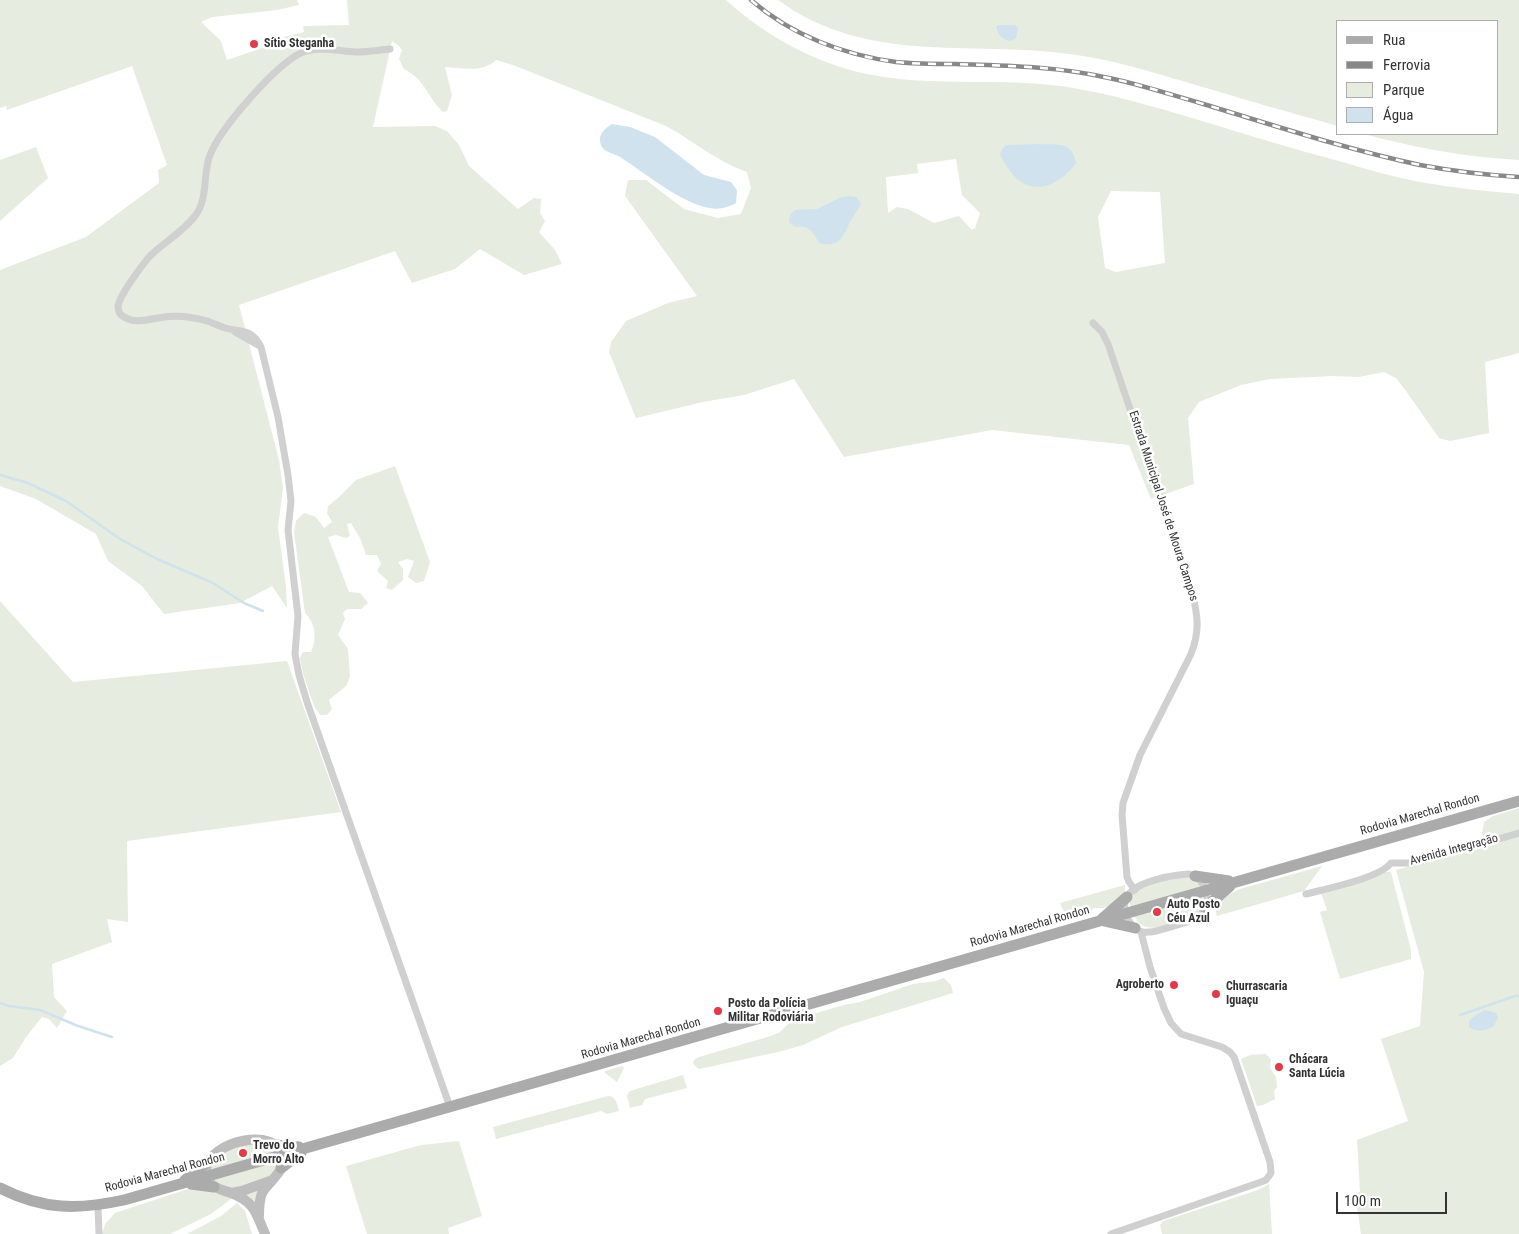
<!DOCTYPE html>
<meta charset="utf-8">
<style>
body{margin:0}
#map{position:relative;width:1519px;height:1234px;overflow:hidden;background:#fff;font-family:"Roboto Condensed",sans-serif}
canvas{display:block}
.legend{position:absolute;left:1336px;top:20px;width:162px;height:115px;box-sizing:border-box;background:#fff;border:1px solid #adadad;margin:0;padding:6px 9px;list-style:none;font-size:15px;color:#333}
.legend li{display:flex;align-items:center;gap:10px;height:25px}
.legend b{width:25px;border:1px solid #adadad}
.scale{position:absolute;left:1336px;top:1192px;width:111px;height:22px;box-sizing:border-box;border:2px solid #333;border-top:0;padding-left:6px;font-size:15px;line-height:18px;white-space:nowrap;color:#333;-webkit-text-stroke:4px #fff;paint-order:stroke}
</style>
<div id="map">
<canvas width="1519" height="1234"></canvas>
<ul class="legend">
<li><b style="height:6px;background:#ababab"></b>Rua</li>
<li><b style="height:6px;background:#888"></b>Ferrovia</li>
<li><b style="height:14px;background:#e6ecdf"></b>Parque</li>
<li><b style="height:14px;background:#cfe2ee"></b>Água</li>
</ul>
<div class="scale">100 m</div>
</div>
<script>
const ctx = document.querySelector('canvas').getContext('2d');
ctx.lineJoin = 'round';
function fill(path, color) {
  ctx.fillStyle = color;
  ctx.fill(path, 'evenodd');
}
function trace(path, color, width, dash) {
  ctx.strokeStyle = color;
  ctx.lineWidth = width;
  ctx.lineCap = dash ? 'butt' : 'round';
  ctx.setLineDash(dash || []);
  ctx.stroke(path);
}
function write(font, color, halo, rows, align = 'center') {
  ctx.font = font + ' "Roboto Condensed",sans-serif';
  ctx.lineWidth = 5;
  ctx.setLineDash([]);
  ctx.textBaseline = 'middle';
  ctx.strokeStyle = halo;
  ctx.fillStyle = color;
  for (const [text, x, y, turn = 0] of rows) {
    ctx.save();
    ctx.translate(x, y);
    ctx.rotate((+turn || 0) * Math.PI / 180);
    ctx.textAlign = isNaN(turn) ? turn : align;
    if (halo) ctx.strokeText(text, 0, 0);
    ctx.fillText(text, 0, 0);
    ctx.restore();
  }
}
const green = new Path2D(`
 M 0,0 L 297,0 L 299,5 L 277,10 L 212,17 L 201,22 L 221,41 L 227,60 L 268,46 L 281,50 L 285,49 L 283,37 L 304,32 L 303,26 L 349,25 L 347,0 L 726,0 C 759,30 797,53 840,67 C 917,92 1000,74 1079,89 C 1124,97 1168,111 1212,124 C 1254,137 1297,150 1339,161 C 1366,169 1393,177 1420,182 C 1453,188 1486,191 1519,194 L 1519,353 L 1485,362 L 1489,433 L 1450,441 L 1439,438 L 1406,391 L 1396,378 L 1384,372 L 1359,377 L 1333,376 L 1270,379 L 1241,385 L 1199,402 L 1188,418 L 1194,484 L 1151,499 L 1129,445 L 992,430 L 844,457 L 794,379 L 744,395 L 703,402 L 636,418 L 609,352 L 611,342 L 626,321 L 668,303 L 697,296 L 625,196 L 628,180 L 646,180 L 684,209 L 718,218 L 741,214 L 751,188 L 747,172 C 718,162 693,141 666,126 L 513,65 L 496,60 C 483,73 462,68 445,67 L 452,95 L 447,111 L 443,112 C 427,97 426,80 404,69 L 399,59 L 402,50 L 399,46 L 392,41 L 373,127 L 435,126 L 447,131 L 459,145 L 469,166 L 518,209 L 534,198 L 541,199 L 540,213 L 545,221 L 539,232 L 555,250 L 562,264 L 524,275 L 480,249 L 455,269 L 412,283 L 395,251 L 239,305 L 279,460 L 283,488 L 278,527 L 286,587 L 287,608 L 272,586 L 240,603 L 164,614 L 142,586 L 108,561 L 96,534 L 36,499 L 0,486 L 0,270 L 86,237 L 159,183 L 158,170 L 167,165 L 132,66 L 7,110 L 6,106 L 0,108 ZM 956,159 L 962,195 L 980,213 L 975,228 L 972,230 L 959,216 L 934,223 L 908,209 L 897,207 L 888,213 L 886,177 L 918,173 L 917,164 ZM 1111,191 L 1160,192 L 1165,263 L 1116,272 L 1105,268 L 1098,217 Z
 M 778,0 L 1519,0 L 1519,160 C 1466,157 1415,148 1364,134 L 1498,134 L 1498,21 L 1338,21 L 1338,126 C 1291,113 1243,99 1196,85 C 1158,74 1121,62 1083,56 C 978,38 871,68 778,0 Z
 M 36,147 L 48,178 L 0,221 L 0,160 Z
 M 395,466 L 430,562 L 424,581 L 416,583 L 408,577 L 414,561 L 407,559 L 398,562 L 403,569 L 403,580 L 392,590 L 386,588 L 388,581 L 377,571 L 381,564 L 377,555 L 366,555 L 360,538 L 351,523 L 347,524 L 350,536 L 346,538 L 336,535 L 328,537 L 349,592 L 360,593 L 368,603 L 361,609 L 347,609 L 343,613 L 345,619 L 338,635 L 348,649 L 350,677 L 346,686 L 329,700 L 332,709 L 327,715 L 320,715 L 314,706 L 303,674 L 300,658 L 303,652 L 311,652 C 317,638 316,624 305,613 L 294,532 L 296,521 L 304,513 L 316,517 L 324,528 L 332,522 L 327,513 L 328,506 L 338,498 L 356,480 Z
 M 0,601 L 73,682 L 287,661 L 341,812 L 127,841 L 128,922 L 107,919 L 112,942 L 52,964 L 54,997 L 67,1011 L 57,1028 L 49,1019 L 42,1017 L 26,1037 L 13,1058 L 0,1066 Z
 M 1519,808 L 1519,1234 L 1361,1234 L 1355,1193 L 1360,1192 L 1357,1140 L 1408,1121 L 1381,1039 L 1420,1026 L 1424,972 L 1396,870 L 1486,845 L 1482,833 L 1484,822 L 1493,816 Z
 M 1322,866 L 1304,891 L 1217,916 C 1212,900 1228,895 1240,889 Z
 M 1385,872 L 1391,872 L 1411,950 L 1411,959 L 1340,979 L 1320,912 L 1327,910 L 1321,893 Z
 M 1174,877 C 1182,877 1190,876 1196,881 C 1200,884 1200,887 1201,891 C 1204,901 1203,909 1195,915 C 1187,921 1167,925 1158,927 C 1143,930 1136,922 1132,910 C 1130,905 1128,900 1131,895 C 1138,886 1163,881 1174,877 Z
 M 1125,885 L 1125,893 L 1113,905 L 1103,908 L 1094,908 C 1086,917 1074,918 1064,912 L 1060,903 Z
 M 944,978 L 951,985 L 953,993 L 842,1027 L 803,1045 L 778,1052 L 699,1069 L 695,1066 L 693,1062 L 695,1059 L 699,1057 L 771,1036 L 780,1032 L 792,1020 L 844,1005 L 860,1002 L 913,984 L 936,981 Z
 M 1266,1054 L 1271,1059 L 1270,1068 L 1276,1077 L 1277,1087 L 1274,1091 L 1275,1099 L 1263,1105 L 1257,1106 L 1241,1059 L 1250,1055 Z
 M 622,1066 L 624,1068 L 617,1082 L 605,1073 L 605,1071 Z
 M 683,1075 L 687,1088 L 645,1099 L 642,1105 L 630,1108 L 627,1096 L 630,1091 Z
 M 608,1096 C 616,1096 617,1104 619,1111 L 607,1114 L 601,1111 L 496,1139 L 493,1127 Z
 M 253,1141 L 274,1148 L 279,1164 L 256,1208 L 216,1185 L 209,1168 L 216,1155 Z
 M 459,1141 L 482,1216 L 448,1228 L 449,1234 L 367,1234 L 346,1166 L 421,1145 Z
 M 1269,1184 L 1272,1234 L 1162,1234 L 1160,1225 L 1163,1221 L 1258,1190 Z
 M 199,1187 L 235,1196 L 211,1214 L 170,1234 L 102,1234 L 105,1224 L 115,1213 L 191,1188 Z
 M 237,1203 L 245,1211 L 252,1234 L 187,1234 L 221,1216 Z`);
const water = new Path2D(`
 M 998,25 L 1015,25 L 1018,28 L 1016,38 L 1011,41 C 1002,40 999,35 996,27 Z
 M 612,124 L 630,127 L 655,137 L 704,175 L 731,182 L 737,190 L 736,203 C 729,207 719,210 710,208 C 682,204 645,173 620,157 C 614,153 604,153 601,145 C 597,135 604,129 612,124 Z
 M 1040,144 C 1058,145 1072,141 1076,163 C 1061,184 1034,198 1013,175 C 1008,169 1004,162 1000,155 L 1002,149 L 1006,145 Z
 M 850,196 L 856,197 L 861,203 C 859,209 856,212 853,217 C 843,233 843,249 819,243 C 816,237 812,229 804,227 C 797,226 795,229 789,222 L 790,215 L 795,210 L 817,209 L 842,197 Z
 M 1485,1010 L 1490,1011 L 1496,1013 L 1498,1018 L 1493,1027 C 1484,1031 1477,1033 1469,1027 L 1469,1021 L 1473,1017 Z`);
const stream = new Path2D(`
 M 0,475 L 28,483 L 66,501 L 120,539 L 157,559 L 213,583 L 244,603 L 263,611
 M 0,1003 L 9,1006 L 40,1010 L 78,1026 L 112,1037
 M 1460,1015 L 1515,996 L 1519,996`);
const minor = new Path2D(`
 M 390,49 C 379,50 367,52 356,52 C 336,51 315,45 297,55 C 272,70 218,130 209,158 C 203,177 208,199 195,216 C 183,232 164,242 150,256 C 143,264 118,297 118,307 C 118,309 119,312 120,314 C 134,326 148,319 164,317 C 179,315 193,317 207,321 C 213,323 219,326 225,328 C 243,333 251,328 261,347 L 278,417 L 288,475 L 291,501 L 288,530 L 298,616 L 295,654 L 299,675 L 307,702 L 450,1107
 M 1093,323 L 1102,332 L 1108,344 L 1192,592 C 1198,616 1200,631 1191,654 L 1140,755 L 1123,803 L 1122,815 L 1127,877 L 1129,882 L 1135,890
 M 235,332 L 258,345
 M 1189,874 C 1198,877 1204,882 1206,892 C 1211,916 1191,921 1174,926 C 1166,928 1159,931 1151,932 C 1148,932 1143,933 1140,931 C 1128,926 1120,906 1128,895 C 1138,881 1172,875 1189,874 Z
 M 1306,894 C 1325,889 1380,878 1391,863 L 1414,863 L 1519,833
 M 98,1205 L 99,1234
 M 1111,1234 L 1261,1182 L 1266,1180 L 1271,1173 L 1270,1162 L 1234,1057 L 1230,1052 L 1222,1047 L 1181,1034 L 1171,1023 L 1164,1008 L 1150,967 L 1141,932`);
const secondary = new Path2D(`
 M 206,1168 C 210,1142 276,1125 283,1157 C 286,1171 268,1182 262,1193 C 259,1201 259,1208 259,1216
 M 209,1182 C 215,1189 223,1190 231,1193 C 255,1202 256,1213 265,1234
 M 231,1193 L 242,1191 L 270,1181`);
const primary = new Path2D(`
 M 1195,876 L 1229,881
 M 1205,908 L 1230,886
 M 1102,919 L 1127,897
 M 1104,921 L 1135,928
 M 275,1145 L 299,1147
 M 281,1168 L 301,1153
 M 185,1180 L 207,1162
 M 191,1184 L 214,1187
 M 0,1188 C 43,1210 78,1210 124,1200 L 1519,801`);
const rail = new Path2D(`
 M 751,0 C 791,35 844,55 896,62 C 916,64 936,64 956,64 C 1006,66 1055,66 1104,77 C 1136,83 1168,94 1200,103 C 1273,125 1345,149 1420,165 C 1452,171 1486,175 1519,177`);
const markers = [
 [254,44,5,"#e63946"],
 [1157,912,5,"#e63946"],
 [1174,985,5,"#e63946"],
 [1216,994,5,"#e63946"],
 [718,1011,5,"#e63946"],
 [1279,1067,5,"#e63946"],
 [243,1153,5,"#e63946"]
];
const poiNames = [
 ["Sítio Steganha",264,44],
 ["Auto Posto",1167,905],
 ["Céu Azul",1167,919],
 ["Agroberto",1164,985,"right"],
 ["Churrascaria",1226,987],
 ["Iguaçu",1226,1001],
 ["Posto da Polícia",728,1004],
 ["Militar Rodoviária",728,1018],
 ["Chácara",1289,1060],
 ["Santa Lúcia",1289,1074],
 ["Trevo do",253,1146],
 ["Morro Alto",253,1160]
];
const streetNames = [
 ["Estrada Municipal José de Moura Campos",1163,506,72],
 ["Rodovia Marechal Rondon",1420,815,-16],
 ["Avenida Integração",1454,850,-15],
 ["Rodovia Marechal Rondon",1030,927,-16],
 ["Rodovia Marechal Rondon",641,1039,-16],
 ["Rodovia Marechal Rondon",165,1173,-15]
];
fill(green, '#e6ecdf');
fill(water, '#cfe2ee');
trace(stream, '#cfe2ee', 2.5);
trace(minor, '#d0d0d0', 7);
trace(secondary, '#bdbdbd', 10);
trace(primary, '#ababab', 11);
trace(rail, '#888', 4.5);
trace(rail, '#fff', 2.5, [8]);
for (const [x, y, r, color] of markers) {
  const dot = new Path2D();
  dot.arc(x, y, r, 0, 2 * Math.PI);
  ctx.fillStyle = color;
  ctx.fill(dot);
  trace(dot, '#fff', 2);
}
write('bold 12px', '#333', '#fff', poiNames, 'left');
write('12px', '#333', '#fff', streetNames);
</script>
